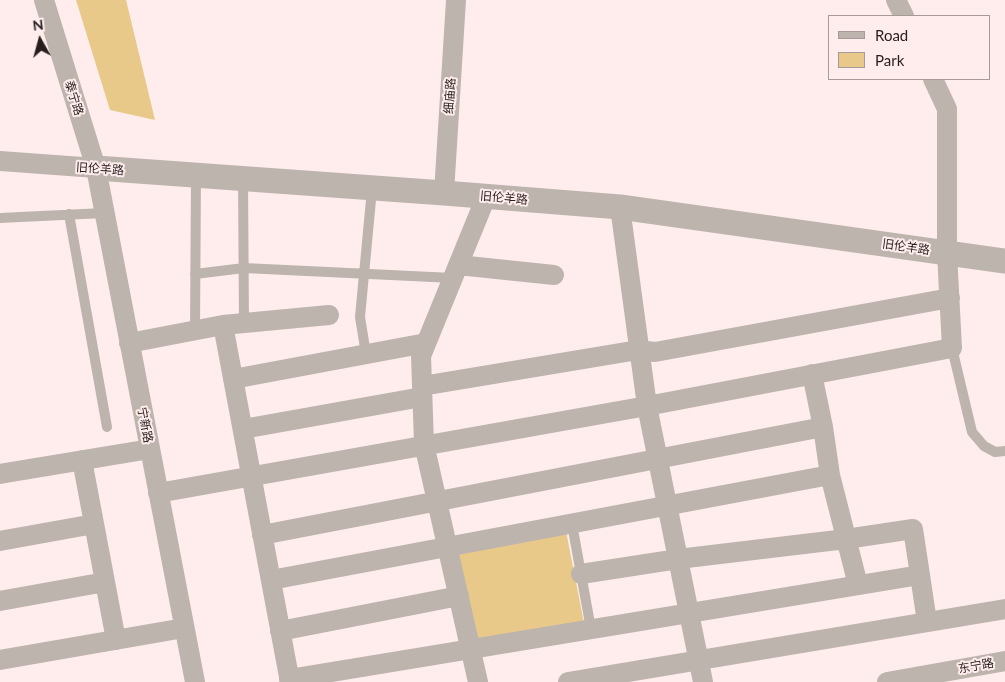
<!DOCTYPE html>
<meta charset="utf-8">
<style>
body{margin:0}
#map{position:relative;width:1005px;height:682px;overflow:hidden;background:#feedec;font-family:Lato,sans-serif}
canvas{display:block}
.legend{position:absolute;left:828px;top:15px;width:162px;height:65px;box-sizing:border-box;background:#feedec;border:1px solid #a89a99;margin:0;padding:6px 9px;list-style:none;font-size:15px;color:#271d1d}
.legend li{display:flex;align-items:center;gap:10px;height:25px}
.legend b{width:25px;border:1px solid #a89a99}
.north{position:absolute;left:15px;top:15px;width:50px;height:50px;-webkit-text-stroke:4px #feedec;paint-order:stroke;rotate:353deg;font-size:14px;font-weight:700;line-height:20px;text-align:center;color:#271d1d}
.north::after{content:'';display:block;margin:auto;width:18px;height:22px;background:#271d1d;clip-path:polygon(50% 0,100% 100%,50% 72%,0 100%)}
</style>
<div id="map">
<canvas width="1005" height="682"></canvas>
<ul class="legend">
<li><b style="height:6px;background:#beb4ae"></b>Road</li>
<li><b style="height:14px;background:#e8c989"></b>Park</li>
</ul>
<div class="north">N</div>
</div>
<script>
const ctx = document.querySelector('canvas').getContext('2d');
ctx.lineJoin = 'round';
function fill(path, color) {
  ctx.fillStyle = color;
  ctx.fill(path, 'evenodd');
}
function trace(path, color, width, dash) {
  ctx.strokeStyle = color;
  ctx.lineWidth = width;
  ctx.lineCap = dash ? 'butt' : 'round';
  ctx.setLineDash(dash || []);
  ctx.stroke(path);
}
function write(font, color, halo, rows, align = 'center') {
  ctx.font = font + ' Lato,"Noto Sans SC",sans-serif';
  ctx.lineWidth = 4;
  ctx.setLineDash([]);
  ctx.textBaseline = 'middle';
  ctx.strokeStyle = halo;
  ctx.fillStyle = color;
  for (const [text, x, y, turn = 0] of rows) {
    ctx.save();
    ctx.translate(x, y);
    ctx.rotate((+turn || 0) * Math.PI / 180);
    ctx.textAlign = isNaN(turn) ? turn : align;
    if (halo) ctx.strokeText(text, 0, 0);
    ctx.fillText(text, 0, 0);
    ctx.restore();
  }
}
const green = new Path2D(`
 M 76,0 L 126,0 L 155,120 L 110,110 Z
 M 566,531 L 584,623 L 476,645 L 458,552 Z`);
const service = new Path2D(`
 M 243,180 L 244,323
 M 69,214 L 107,427
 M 0,218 L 104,213
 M 195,274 L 244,268 L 453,278
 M 195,331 L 196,175
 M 952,348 L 972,432 L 984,446 L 995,452 L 1005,451
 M 366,354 L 360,317 L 372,189
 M 572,524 L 591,629`);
const minor = new Path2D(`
 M 44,0 L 96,168 L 195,682
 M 896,0 L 904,16
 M 0,161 L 96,168
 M 444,193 L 456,0
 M 620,207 L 647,406 L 703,682
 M 458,265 L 554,275
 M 223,325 L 290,682
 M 129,343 L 223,325 L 329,315
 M 812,374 L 823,427 L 830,475 L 858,585
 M 233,379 L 426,343
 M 422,386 L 638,350 L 655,352 L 950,298
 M 243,429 L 422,397
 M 82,460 L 116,640
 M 0,474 L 150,449
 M 158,493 L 647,406 L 952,348 L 947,253 L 947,109 L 933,79
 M 262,535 L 823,427
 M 0,541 L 94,524
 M 920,575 L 927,622
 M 271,580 L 830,475
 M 0,601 L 105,582
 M 280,631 L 459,596
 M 0,660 L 184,628
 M 289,679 L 920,575 L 913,529 L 846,539 L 678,559 L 581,574
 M 478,682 L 424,444 L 421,356 L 486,197
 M 568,682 L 1005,609
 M 887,682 L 1005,661`);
const tertiary = new Path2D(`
 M 96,168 L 444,193 L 620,207 L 1005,261`);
const streetNames = [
 ["细庙路",450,96,-86],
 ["泰宁路",74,98,73],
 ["旧伦羊路",100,169,4],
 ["旧伦羊路",504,198,5],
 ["旧伦羊路",906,247,8],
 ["宁新路",145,425,79],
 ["东宁路",976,666,-10]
];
fill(green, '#e8c989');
trace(service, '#beb4ae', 10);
trace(minor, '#beb4ae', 20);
trace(tertiary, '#beb4ae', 25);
write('12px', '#271d1d', '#feedec', streetNames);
</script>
